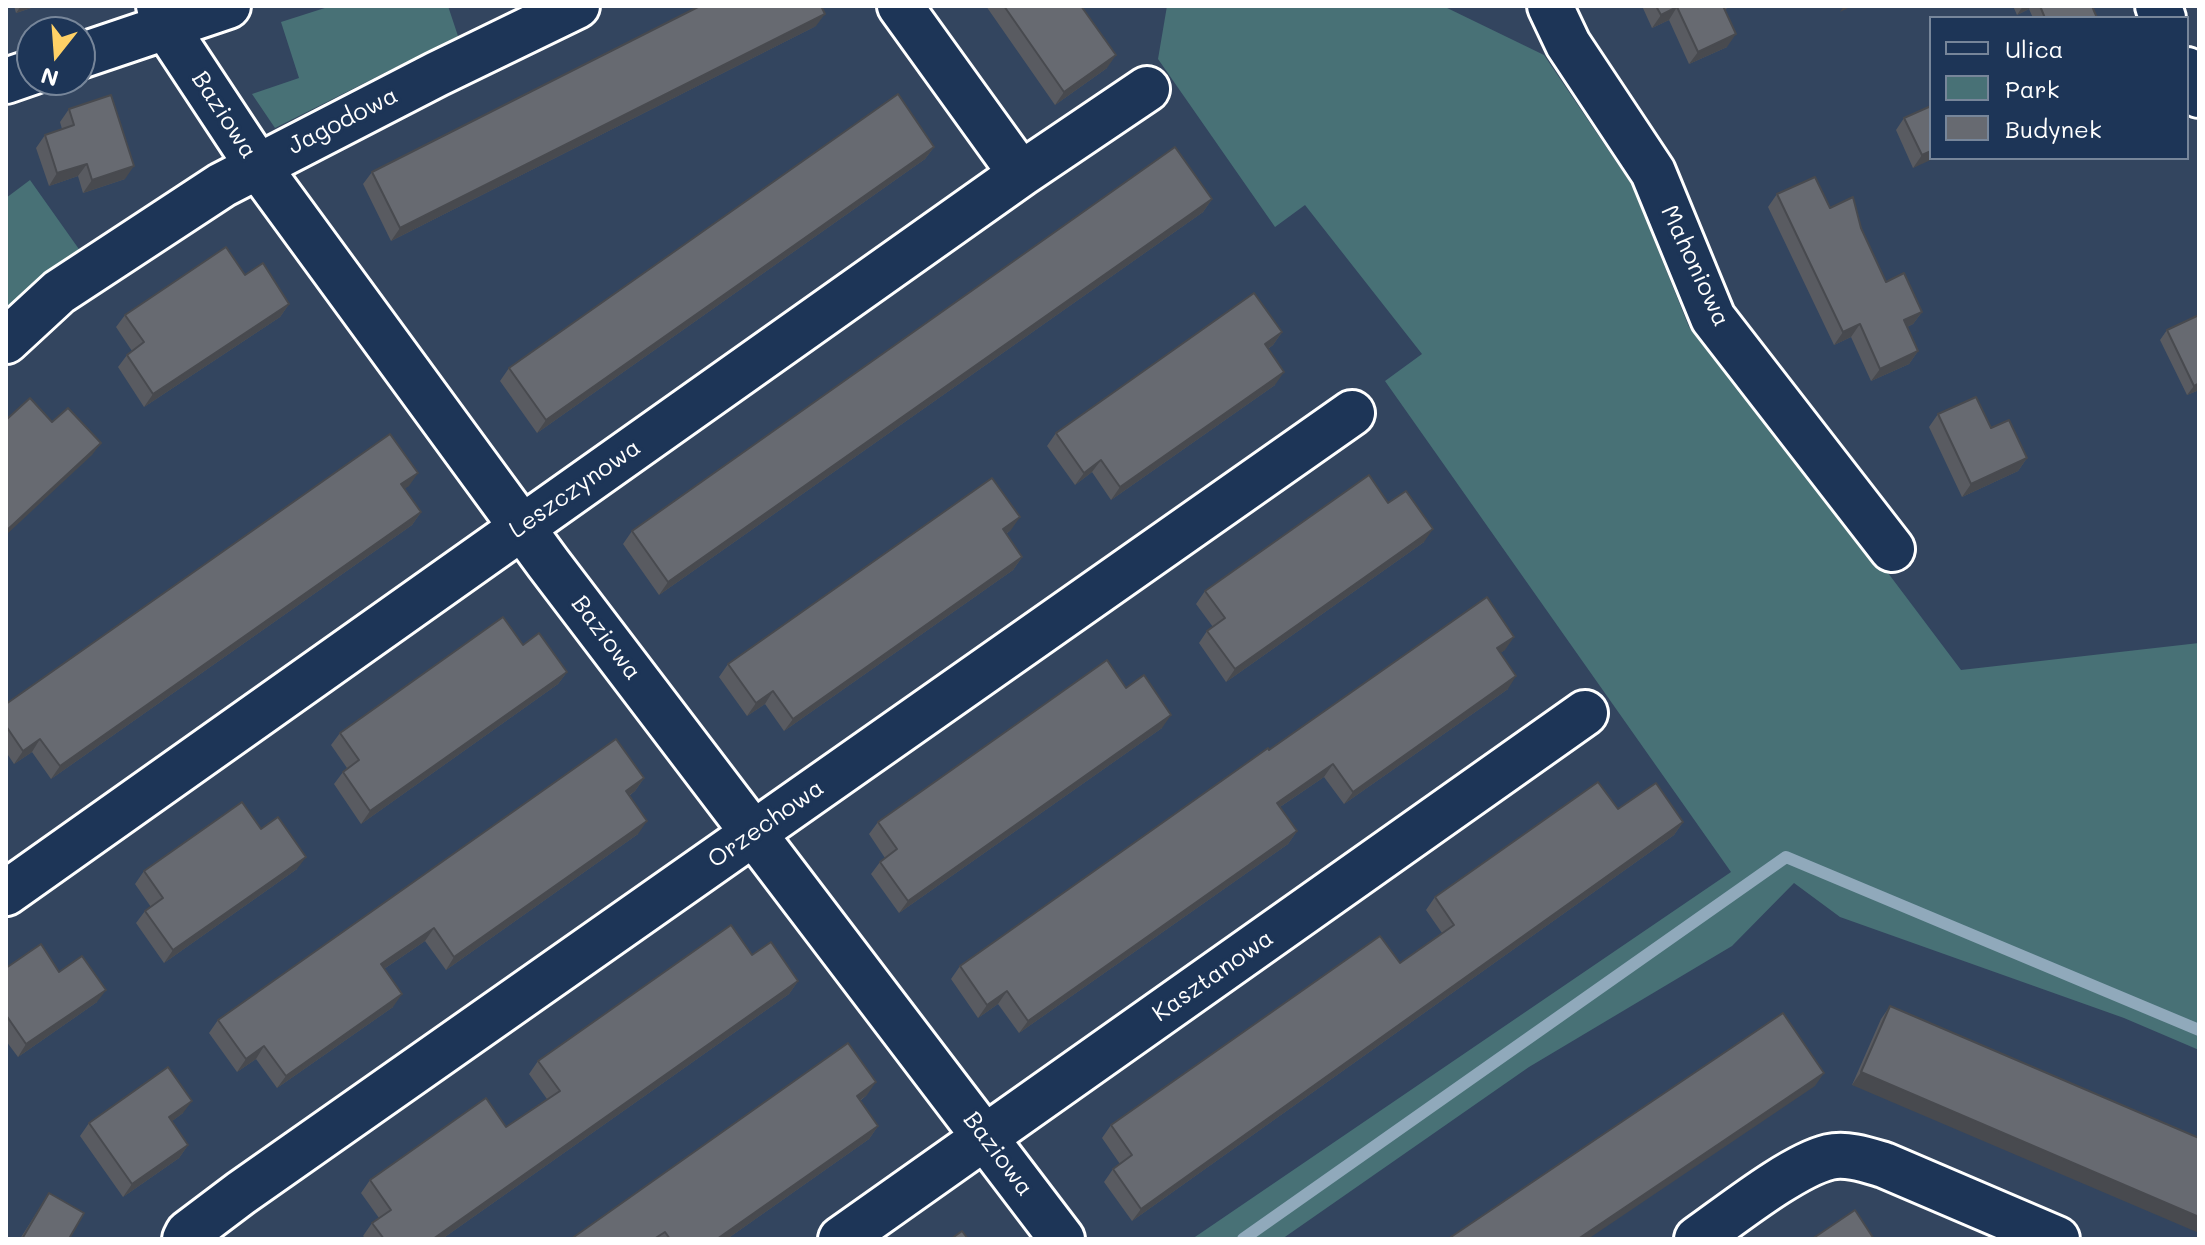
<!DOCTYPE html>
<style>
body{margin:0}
#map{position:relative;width:2205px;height:1245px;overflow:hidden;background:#33455f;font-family:Mali,sans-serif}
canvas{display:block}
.frame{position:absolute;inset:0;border:8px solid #fff;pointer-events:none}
.legend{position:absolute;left:1929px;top:16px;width:260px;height:144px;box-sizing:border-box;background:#1d3557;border:2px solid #77869a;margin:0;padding:10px 14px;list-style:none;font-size:24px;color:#fff}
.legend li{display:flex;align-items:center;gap:16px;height:40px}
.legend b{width:40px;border:2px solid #77869a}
.north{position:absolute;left:16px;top:16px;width:80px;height:80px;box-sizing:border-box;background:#1d3557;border:2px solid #77869a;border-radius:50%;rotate:197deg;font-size:22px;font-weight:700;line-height:32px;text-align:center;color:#fff}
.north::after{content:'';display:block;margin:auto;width:28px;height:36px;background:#ffd166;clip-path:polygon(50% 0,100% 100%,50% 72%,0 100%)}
</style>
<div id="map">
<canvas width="2205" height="1245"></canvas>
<div class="frame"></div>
<ul class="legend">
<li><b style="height:10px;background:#1d3557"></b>Ulica</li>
<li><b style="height:22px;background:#487176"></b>Park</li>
<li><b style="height:22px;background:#676a71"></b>Budynek</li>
</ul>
<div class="north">N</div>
</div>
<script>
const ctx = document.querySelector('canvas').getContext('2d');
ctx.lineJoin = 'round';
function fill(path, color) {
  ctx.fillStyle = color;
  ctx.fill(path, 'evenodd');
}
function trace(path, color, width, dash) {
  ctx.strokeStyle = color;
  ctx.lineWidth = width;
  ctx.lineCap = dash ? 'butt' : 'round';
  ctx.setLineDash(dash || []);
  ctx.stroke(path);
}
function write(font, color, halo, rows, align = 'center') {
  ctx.font = font + ' Mali,sans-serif';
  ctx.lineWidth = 7;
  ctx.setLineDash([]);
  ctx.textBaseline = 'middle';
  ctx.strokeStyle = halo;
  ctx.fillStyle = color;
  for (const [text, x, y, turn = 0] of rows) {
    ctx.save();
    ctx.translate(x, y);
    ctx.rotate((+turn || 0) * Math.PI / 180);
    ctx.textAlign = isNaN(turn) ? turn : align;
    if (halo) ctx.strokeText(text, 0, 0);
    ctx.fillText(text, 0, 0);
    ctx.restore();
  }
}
const green = new Path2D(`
 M 331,6 L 448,6 L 458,36 L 275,128 L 252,94 L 299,78 L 281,22 Z
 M 1167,6 L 1443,6 L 1544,55 L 1632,185 L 1689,327 L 1885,569 L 1961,670 L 2199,643 L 2199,1050 L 2124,1018 L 1840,917 L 1794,883 L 1732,946 L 1529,1067 L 1282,1239 L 1192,1239 L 1731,872 L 1385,381 L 1422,354 L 1305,205 L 1275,227 L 1158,59 Z
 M 30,180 L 81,252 L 6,319 L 6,198 Z`);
const stream = new Path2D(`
 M 1243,1239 L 1786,857 L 2199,1030`);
const street = new Path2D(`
 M 159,6 L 166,27 L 257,165 L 548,563 L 1062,1239
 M 900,6 L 1021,174
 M 1550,6 L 1568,44 L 1653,172 L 1713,318 L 1892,549
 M 2158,6 L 2163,18
 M 80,56 L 228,6
 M 2187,70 L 2199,95
 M 6,81 L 32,72
 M 6,341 L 59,292 L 222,185 L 437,74 L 577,6
 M 6,893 L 1021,174 L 1147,89
 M 185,1239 L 188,1233 L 241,1193 L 1352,413
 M 841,1239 L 1585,713
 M 1697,1239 C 1730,1216 1792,1166 1829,1157 C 1847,1153 1867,1160 1884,1165 L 2057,1239`);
const wall = new Path2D(`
 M 14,6 L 37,6 L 16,13 Z
 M 986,6 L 1081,6 L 1107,68 L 1055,105 Z
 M 1642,6 L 1731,6 L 1724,10 L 1727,47 L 1689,64 L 1669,20 L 1652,28 Z
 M 2013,6 L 2092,6 L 2097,18 L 2033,18 L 2029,9 L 2017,15 Z
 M 816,26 L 391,241 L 363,184 L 372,172 Z
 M 69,109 L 125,179 L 83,193 L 78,176 L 49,186 L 36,148 L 45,135 L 62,129 L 60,122 Z
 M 1904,118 L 1931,158 L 1913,168 L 1896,130 Z
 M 934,147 L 925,159 L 537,433 L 500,381 L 509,368 Z
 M 1777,194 L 1830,208 L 1861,228 L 1886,282 L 1922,312 L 1913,324 L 1907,327 L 1918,351 L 1909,364 L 1871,381 L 1851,337 L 1834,345 L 1768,207 Z
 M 1212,199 L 1203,212 L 659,595 L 623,544 L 632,531 Z
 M 245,275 L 289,304 L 280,317 L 144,407 L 118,367 L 127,355 L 132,351 L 116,327 L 125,315 Z
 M 2199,315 L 2199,390 L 2187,395 L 2160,340 L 2167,330 Z
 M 1282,332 L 1273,345 L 1268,349 L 1275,385 L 1111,500 L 1092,472 L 1075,485 L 1047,446 L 1056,433 Z
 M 1938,414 L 1991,428 L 2027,458 L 2018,471 L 1962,497 L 1929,427 Z
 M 409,486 L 404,489 L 421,512 L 412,525 L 51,779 L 32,752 L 14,764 L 6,752 L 6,704 Z
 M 1388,503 L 1424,542 L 1226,682 L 1199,643 L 1207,631 L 1213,627 L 1196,604 L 1205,591 Z
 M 1011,530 L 1006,534 L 1022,557 L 1013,570 L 784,731 L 765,704 L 747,716 L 719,677 L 728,664 Z
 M 523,645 L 567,672 L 558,684 L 361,824 L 334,784 L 343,772 L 347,768 L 331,745 L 340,733 Z
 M 1505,650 L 1500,653 L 1508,689 L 1344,804 L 1324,777 L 1280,807 L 1297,831 L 1288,844 L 1019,1033 L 998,1004 L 978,1018 L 951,979 L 960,966 L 1269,750 Z
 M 1126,688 L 1162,728 L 899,913 L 871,874 L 880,862 L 885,858 L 869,834 L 878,822 Z
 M 644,778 L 635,791 L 629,796 L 638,834 L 446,970 L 425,941 L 384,969 L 393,1007 L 277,1088 L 256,1059 L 237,1072 L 209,1033 L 218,1020 Z
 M 1618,809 L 1683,822 L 1674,835 L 1132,1221 L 1104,1182 L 1113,1169 L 1120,1164 L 1102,1138 L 1111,1125 L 1400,963 L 1442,933 L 1426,910 L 1435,897 Z
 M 261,829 L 297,869 L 164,963 L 136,923 L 145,911 L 151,907 L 135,884 L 144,871 Z
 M 752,955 L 798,981 L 789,994 L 442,1239 L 366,1239 L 363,1236 L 372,1223 L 379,1218 L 361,1193 L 370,1180 L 506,1127 L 547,1099 L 529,1074 L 538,1061 Z
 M 6,968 L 59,972 L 97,1002 L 18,1057 L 6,1041 Z
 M 1890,1006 L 2199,1138 L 1852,1085 L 1881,1019 Z
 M 867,1095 L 860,1101 L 878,1126 L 869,1139 L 727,1239 L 571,1239 Z
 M 183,1113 L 172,1121 L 188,1145 L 179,1158 L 123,1197 L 80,1136 L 89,1123 Z
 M 49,1193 L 70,1237 L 73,1239 L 20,1239 Z`);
const shadedWall = new Path2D(`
 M 21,6 L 37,6 L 16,13 Z
 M 1844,6 L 1852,6 L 1840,12 Z
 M 2023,6 L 2031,6 L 2029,9 L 2017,15 Z
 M 1677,7 L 1669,20 L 1652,28 L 1661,15 Z
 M 825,14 L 816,26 L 391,241 L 400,228 Z
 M 1736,34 L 1727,47 L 1689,64 L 1698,52 Z
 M 1116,55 L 1107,68 L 1055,105 L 1064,92 Z
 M 934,147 L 925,159 L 537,433 L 546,420 Z
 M 1931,151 L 1931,158 L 1935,158 L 1913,168 L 1922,155 Z
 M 87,164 L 78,176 L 49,186 L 57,173 Z
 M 134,166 L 125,179 L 83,193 L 92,180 Z
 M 1212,199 L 1203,212 L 659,595 L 668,582 Z
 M 289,304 L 280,317 L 144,407 L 153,394 Z
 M 1922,312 L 1913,324 L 1895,333 L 1904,320 Z
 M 1860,324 L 1851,337 L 1834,345 L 1843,332 Z
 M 1282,332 L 1273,345 L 1256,357 L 1265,344 Z
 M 1918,351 L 1909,364 L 1871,381 L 1880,369 Z
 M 1284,372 L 1275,385 L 1111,500 L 1120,487 Z
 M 2199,383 L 2199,390 L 2187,395 L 2194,386 Z
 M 101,443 L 92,455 L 6,535 L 6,531 Z
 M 2027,458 L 2018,471 L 1962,497 L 1971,484 Z
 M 1101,460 L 1092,472 L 1075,485 L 1084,473 Z
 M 418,473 L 409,486 L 392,497 L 401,484 Z
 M 421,512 L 412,525 L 51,779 L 60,766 Z
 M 1020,517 L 1011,530 L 994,542 L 1003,529 Z
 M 1433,529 L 1424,542 L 1226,682 L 1235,669 Z
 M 1022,557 L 1013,570 L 784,731 L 793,719 Z
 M 1514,637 L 1505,650 L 1488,661 L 1497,648 Z
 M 567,672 L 558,684 L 361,824 L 370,811 Z
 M 1516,676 L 1508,689 L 1344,804 L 1353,792 Z
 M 773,691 L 765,704 L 747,716 L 756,703 Z
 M 1171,715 L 1162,728 L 899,913 L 908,901 Z
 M 40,739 L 32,752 L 14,764 L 23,751 Z
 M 1333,764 L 1324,777 L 1268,815 L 1277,803 Z
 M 644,778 L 635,791 L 617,804 L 626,791 Z
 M 647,821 L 638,834 L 446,970 L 454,957 Z
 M 1683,822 L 1674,835 L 1132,1221 L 1141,1209 Z
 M 1297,831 L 1288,844 L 1019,1033 L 1028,1021 Z
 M 306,857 L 297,869 L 164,963 L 173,950 Z
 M 434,928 L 425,941 L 372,977 L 381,964 Z
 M 798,981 L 789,994 L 442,1239 L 433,1239 Z
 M 106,990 L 97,1002 L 18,1057 L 26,1044 Z
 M 1007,991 L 998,1004 L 978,1018 L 987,1005 Z
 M 402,994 L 393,1007 L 277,1088 L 286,1076 Z
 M 264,1046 L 256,1059 L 237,1072 L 246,1059 Z
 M 1861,1072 L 2199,1217 L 2199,1233 L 1852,1085 Z
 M 1824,1073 L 1815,1086 L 1588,1239 L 1578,1239 Z
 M 876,1082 L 867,1095 L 848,1109 L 857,1096 Z
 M 192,1101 L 183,1113 L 160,1130 L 169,1117 Z
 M 878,1126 L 869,1139 L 727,1239 L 717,1239 Z
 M 188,1145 L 179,1158 L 123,1197 L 132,1184 Z`);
const building = new Path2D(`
 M 700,6 L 821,6 L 825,14 L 400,228 L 372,172 Z
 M 1004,6 L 1081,6 L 1116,55 L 1064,92 Z
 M 1656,6 L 1723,6 L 1736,34 L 1698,52 L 1677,7 L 1661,15 Z
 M 2040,6 L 2092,6 L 2097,18 L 2045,18 Z
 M 898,94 L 934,147 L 546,420 L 509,368 Z
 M 111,95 L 134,166 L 92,180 L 87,164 L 57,173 L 45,135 L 74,125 L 69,109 Z
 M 1931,106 L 1931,151 L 1922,155 L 1904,118 Z
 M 1175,147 L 1212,199 L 668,582 L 632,531 Z
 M 1815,177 L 1830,208 L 1853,197 L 1861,228 L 1886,282 L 1904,273 L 1922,312 L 1904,320 L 1918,351 L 1880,369 L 1860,324 L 1843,332 L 1777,194 Z
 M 226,247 L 245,275 L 263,263 L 289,304 L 153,394 L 127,355 L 144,342 L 125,315 Z
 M 1254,293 L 1282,332 L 1265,344 L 1284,372 L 1120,487 L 1101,460 L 1084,473 L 1056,433 Z
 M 2199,315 L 2199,383 L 2194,386 L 2167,330 Z
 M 1976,397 L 1991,428 L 2009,420 L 2027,458 L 1971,484 L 1938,414 Z
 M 30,398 L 52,422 L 68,408 L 101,443 L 6,531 L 6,420 Z
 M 390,434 L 418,473 L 401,484 L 421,512 L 60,766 L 40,739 L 23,751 L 6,726 L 6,704 Z
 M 1369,475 L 1388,503 L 1406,491 L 1433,529 L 1235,669 L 1207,631 L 1225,618 L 1205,591 Z
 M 992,478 L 1020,517 L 1003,529 L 1022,557 L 793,719 L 773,691 L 756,703 L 728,664 Z
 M 1487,597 L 1514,637 L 1497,648 L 1516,676 L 1353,792 L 1333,764 L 1277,803 L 1297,831 L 1028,1021 L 1007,991 L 987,1005 L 960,966 L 1268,748 L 1269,750 Z
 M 503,617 L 523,645 L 539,633 L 567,672 L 370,811 L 343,772 L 359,760 L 340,733 Z
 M 1107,660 L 1126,688 L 1144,675 L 1171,715 L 908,901 L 880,862 L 897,849 L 878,822 Z
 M 616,739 L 644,778 L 626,791 L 647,821 L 454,957 L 434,928 L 381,964 L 402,994 L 286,1076 L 264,1046 L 246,1059 L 218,1020 Z
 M 1598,782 L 1618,809 L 1656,783 L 1683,822 L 1141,1209 L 1113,1169 L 1132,1155 L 1111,1125 L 1380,936 L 1400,963 L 1454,925 L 1435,897 Z
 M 242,802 L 261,829 L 278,817 L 306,857 L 173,950 L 145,911 L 163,898 L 144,871 Z
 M 731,925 L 752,955 L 771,942 L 798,981 L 433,1239 L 384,1239 L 372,1223 L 391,1210 L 370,1180 L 486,1098 L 506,1127 L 560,1091 L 538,1061 Z
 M 41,944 L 59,972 L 82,956 L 106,990 L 26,1044 L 6,1015 L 6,968 Z
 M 1890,1006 L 2199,1138 L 2199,1217 L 1861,1072 Z
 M 1783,1013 L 1824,1073 L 1578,1239 L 1448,1239 Z
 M 848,1043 L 876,1082 L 857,1096 L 878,1126 L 717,1239 L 670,1239 L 665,1232 L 654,1239 L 571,1239 Z
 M 168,1067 L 192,1101 L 169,1117 L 188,1145 L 132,1184 L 89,1123 Z
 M 49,1193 L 84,1213 L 70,1237 L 73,1239 L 22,1239 Z
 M 1855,1210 L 1874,1239 L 1812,1239 Z
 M 962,1231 L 968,1239 L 951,1239 Z`);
const streetNames = [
 ["Baziowa",224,115,57],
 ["Jagodowa",343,121,-27],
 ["Mahoniowa",1695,266,65],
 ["Leszczynowa",575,489,-35],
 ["Baziowa",606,638,53],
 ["Orzechowa",766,824,-35],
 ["Kasztanowa",1213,976,-35],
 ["Baziowa",998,1154,53]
];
fill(green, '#487176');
trace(stream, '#90a9bb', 12);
trace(street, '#fff', 50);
trace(street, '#1d3557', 44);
fill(wall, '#595b61');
fill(shadedWall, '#484a4f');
fill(building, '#676a71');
trace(building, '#484a4f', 2);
write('24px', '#fff', '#1d3557', streetNames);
</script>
